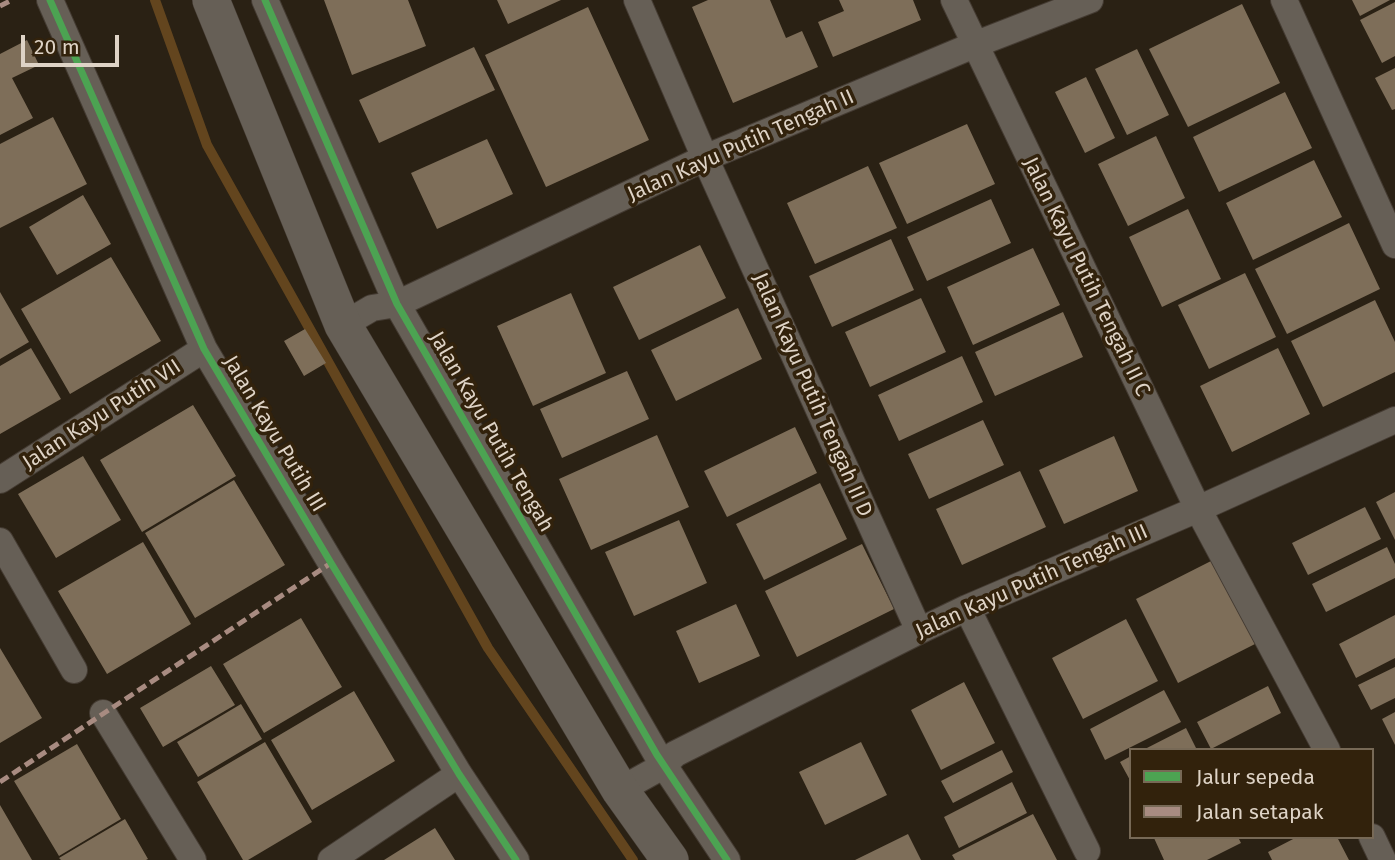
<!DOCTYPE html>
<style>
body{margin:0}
#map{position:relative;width:1395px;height:860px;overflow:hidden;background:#2a2114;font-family:"Fira Sans",sans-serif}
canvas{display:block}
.legend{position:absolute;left:1129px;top:748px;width:245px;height:91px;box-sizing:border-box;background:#32220c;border:2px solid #776956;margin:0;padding:9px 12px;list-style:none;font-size:21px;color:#ded3c6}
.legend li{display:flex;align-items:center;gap:14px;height:35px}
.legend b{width:35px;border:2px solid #776956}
.scale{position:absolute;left:21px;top:35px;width:98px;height:32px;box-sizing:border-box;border:4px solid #ded3c6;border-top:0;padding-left:9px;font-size:21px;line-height:24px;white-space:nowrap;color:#ded3c6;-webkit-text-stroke:5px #32220c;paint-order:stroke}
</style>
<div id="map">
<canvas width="1395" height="860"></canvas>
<ul class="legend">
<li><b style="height:9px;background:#4ca352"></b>Jalur sepeda</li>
<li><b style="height:9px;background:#a88b81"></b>Jalan setapak</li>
</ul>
<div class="scale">20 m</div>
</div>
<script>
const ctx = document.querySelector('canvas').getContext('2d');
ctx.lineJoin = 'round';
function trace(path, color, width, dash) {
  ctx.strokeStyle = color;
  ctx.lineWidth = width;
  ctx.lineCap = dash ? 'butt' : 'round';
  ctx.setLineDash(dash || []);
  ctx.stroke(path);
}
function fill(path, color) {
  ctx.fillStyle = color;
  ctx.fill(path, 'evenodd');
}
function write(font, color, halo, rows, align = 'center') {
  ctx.font = font + ' "Fira Sans",sans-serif';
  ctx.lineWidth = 7;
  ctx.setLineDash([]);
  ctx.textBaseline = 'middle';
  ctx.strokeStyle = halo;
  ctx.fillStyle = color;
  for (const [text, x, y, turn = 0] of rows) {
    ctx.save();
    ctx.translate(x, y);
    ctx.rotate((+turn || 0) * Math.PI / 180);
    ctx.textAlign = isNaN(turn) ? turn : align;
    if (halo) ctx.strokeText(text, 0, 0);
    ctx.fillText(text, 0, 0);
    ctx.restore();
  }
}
const stream = new Path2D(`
 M 155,0 L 207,145 L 488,648 L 633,860`);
const building = new Path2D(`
 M 324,0 L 408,0 L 426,46 L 352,75 Z
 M 497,0 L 561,0 L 508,24 Z
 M 708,0 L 770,0 L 786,38 L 802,31 L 818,67 L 733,103 L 692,7 Z
 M 839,0 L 913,0 L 921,20 L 833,57 L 818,22 L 844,11 Z
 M 1352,0 L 1390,0 L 1360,16 Z
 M 1395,2 L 1395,56 L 1382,63 L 1360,20 Z
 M 1242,4 L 1280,83 L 1188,127 L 1149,49 Z
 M 588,7 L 649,140 L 546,187 L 485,55 Z
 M 27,40 L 39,65 L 12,78 L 33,118 L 0,135 L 0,54 Z
 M 474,47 L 495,90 L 379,143 L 359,100 Z
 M 1137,49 L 1169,115 L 1127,135 L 1095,69 Z
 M 1395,68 L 1395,109 L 1392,110 L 1375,78 Z
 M 1086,77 L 1115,138 L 1085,153 L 1055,92 Z
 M 1285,92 L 1312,148 L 1219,192 L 1193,137 Z
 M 53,117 L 87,184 L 0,228 L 0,144 Z
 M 967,124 L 995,184 L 907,224 L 879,163 Z
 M 1156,136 L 1185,198 L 1128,226 L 1098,164 Z
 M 487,139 L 513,194 L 437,229 L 411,173 Z
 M 1314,160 L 1342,217 L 1253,260 L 1226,203 Z
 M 868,166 L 897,228 L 815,264 L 787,203 Z
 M 83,195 L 111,244 L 57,275 L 29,227 Z
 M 991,199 L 1011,243 L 927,281 L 907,237 Z
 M 1188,209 L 1221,279 L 1162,307 L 1129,237 Z
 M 1349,223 L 1380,289 L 1287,334 L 1255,269 Z
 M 891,239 L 914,290 L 832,327 L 809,276 Z
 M 700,245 L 726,298 L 639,340 L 613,287 Z
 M 1033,248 L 1060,305 L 973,345 L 947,287 Z
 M 111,257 L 161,341 L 70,394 L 21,309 Z
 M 1245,273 L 1276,337 L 1209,369 L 1178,305 Z
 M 0,292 L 29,342 L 0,359 Z
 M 571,293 L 606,373 L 533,406 L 497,326 Z
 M 921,298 L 946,352 L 870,387 L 845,332 Z
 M 1375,300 L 1395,342 L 1395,372 L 1323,407 L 1291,341 Z
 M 738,308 L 762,359 L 676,401 L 651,350 Z
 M 1063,312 L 1083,357 L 995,396 L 975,352 Z
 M 305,329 L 326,363 L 304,376 L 284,341 Z
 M 31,348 L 61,399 L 0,434 L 0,366 Z
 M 1278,348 L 1310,414 L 1232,452 L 1200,386 Z
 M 962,356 L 983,402 L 899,441 L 878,395 Z
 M 627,371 L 649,419 L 562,458 L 540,409 Z
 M 193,405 L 236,476 L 142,532 L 100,460 Z
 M 983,420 L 1004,465 L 929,499 L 908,454 Z
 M 795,427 L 817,473 L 727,517 L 704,471 Z
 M 657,435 L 689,507 L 591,550 L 559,479 Z
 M 1114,436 L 1138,491 L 1064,524 L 1039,470 Z
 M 83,456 L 121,520 L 56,558 L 18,494 Z
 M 1020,471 L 1046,527 L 962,565 L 936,509 Z
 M 234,480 L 285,565 L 195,618 L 145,533 Z
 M 820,483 L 847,539 L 764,580 L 736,524 Z
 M 1395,492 L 1395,540 L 1376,502 Z
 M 1365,507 L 1381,539 L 1308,575 L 1292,543 Z
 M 679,520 L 707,583 L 634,616 L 605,552 Z
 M 143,542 L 191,624 L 107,674 L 58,591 Z
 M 862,544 L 894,609 L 797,657 L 765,591 Z
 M 1387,547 L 1395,564 L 1395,578 L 1326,612 L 1312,584 Z
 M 1213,560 L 1255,644 L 1178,683 L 1136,599 Z
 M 736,604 L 760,656 L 699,683 L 676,631 Z
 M 1395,615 L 1395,658 L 1356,678 L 1339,644 Z
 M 301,618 L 342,687 L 264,733 L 223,664 Z
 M 1126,619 L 1158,681 L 1083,719 L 1052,658 Z
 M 0,648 L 42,718 L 0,743 Z
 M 211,666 L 235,705 L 163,747 L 140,708 Z
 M 1395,667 L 1395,698 L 1371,710 L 1358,685 Z
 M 964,682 L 995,743 L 941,770 L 911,710 Z
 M 1268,686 L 1281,713 L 1211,749 L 1197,722 Z
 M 1164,690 L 1181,722 L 1105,760 L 1090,729 Z
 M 354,691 L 395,761 L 312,810 L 271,740 Z
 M 241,704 L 262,739 L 198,777 L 177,742 Z
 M 1395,712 L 1395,745 L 1382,719 Z
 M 1186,728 L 1197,750 L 1143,750 Z
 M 265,742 L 312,822 L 248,860 L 243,860 L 197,782 Z
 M 861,742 L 887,795 L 825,825 L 799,772 Z
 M 77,744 L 121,819 L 59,856 L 14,781 Z
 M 1002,750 L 1013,772 L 953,803 L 941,781 Z
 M 1131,756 L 1131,782 L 1120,762 Z
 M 1012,782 L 1027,813 L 959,848 L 944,817 Z
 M 0,805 L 32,860 L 0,860 Z
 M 1033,814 L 1057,860 L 955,860 L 952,855 Z
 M 125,819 L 148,859 L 146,860 L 61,860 L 59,858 Z
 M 435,828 L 455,860 L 384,860 Z
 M 908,834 L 921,860 L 855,860 Z
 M 1156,837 L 1238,837 L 1241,843 L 1207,860 L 1164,860 L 1154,838 Z
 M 1297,837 L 1337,837 L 1349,860 L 1272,860 L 1268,852 Z`);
const street = new Path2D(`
 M 50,0 L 204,349 L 331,563 L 459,774 L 516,860
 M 265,0 L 397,304 L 657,755 L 727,860
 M 637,0 L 705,158 L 919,631
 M 954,0 L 1198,509 L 1327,750
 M 1284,0 L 1395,245
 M 343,325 L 372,308 L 397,304 L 705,158 L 974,45 L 1090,0
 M 0,480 L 204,349
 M 0,541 L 74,670
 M 967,608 L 1087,851
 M 103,713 L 193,860
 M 620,790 L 663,766 L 675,754 L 919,631 L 967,608 L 1198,509 L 1395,420
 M 1372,837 L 1383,860
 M 331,860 L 459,774`);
const secondary = new Path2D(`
 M 211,0 L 343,325 L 620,790 L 670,860`);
const quiet = new Path2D(`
 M 0,6 L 12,0
 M 0,782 L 331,563`);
const cycleway = new Path2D(`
 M 50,0 L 204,349 L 331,563 L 459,774 L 516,860
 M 265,0 L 397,304 L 657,755 L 727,860`);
const streetNames = [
 ["Jalan Kayu Putih Tengah II",741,146,-24],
 ["Jalan Kayu Putih Tengah II C",1086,277,64],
 ["Jalan Kayu Putih Tengah II D",812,395,66],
 ["Jalan Kayu Putih VII",102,415,-33],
 ["Jalan Kayu Putih Tengah",491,432,60],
 ["Jalan Kayu Putih III",274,434,59],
 ["Jalan Kayu Putih Tengah III",1032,582,-24]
];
trace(stream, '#63451e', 10);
fill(building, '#7e6e59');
trace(street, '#443b32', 28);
trace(secondary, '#443b32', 38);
trace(street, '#665f56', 26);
trace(secondary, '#665f56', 37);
trace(quiet, '#a88b81', 5, [10, 5]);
trace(cycleway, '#4ca352', 7);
write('21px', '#ded3c6', '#32220c', streetNames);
</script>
